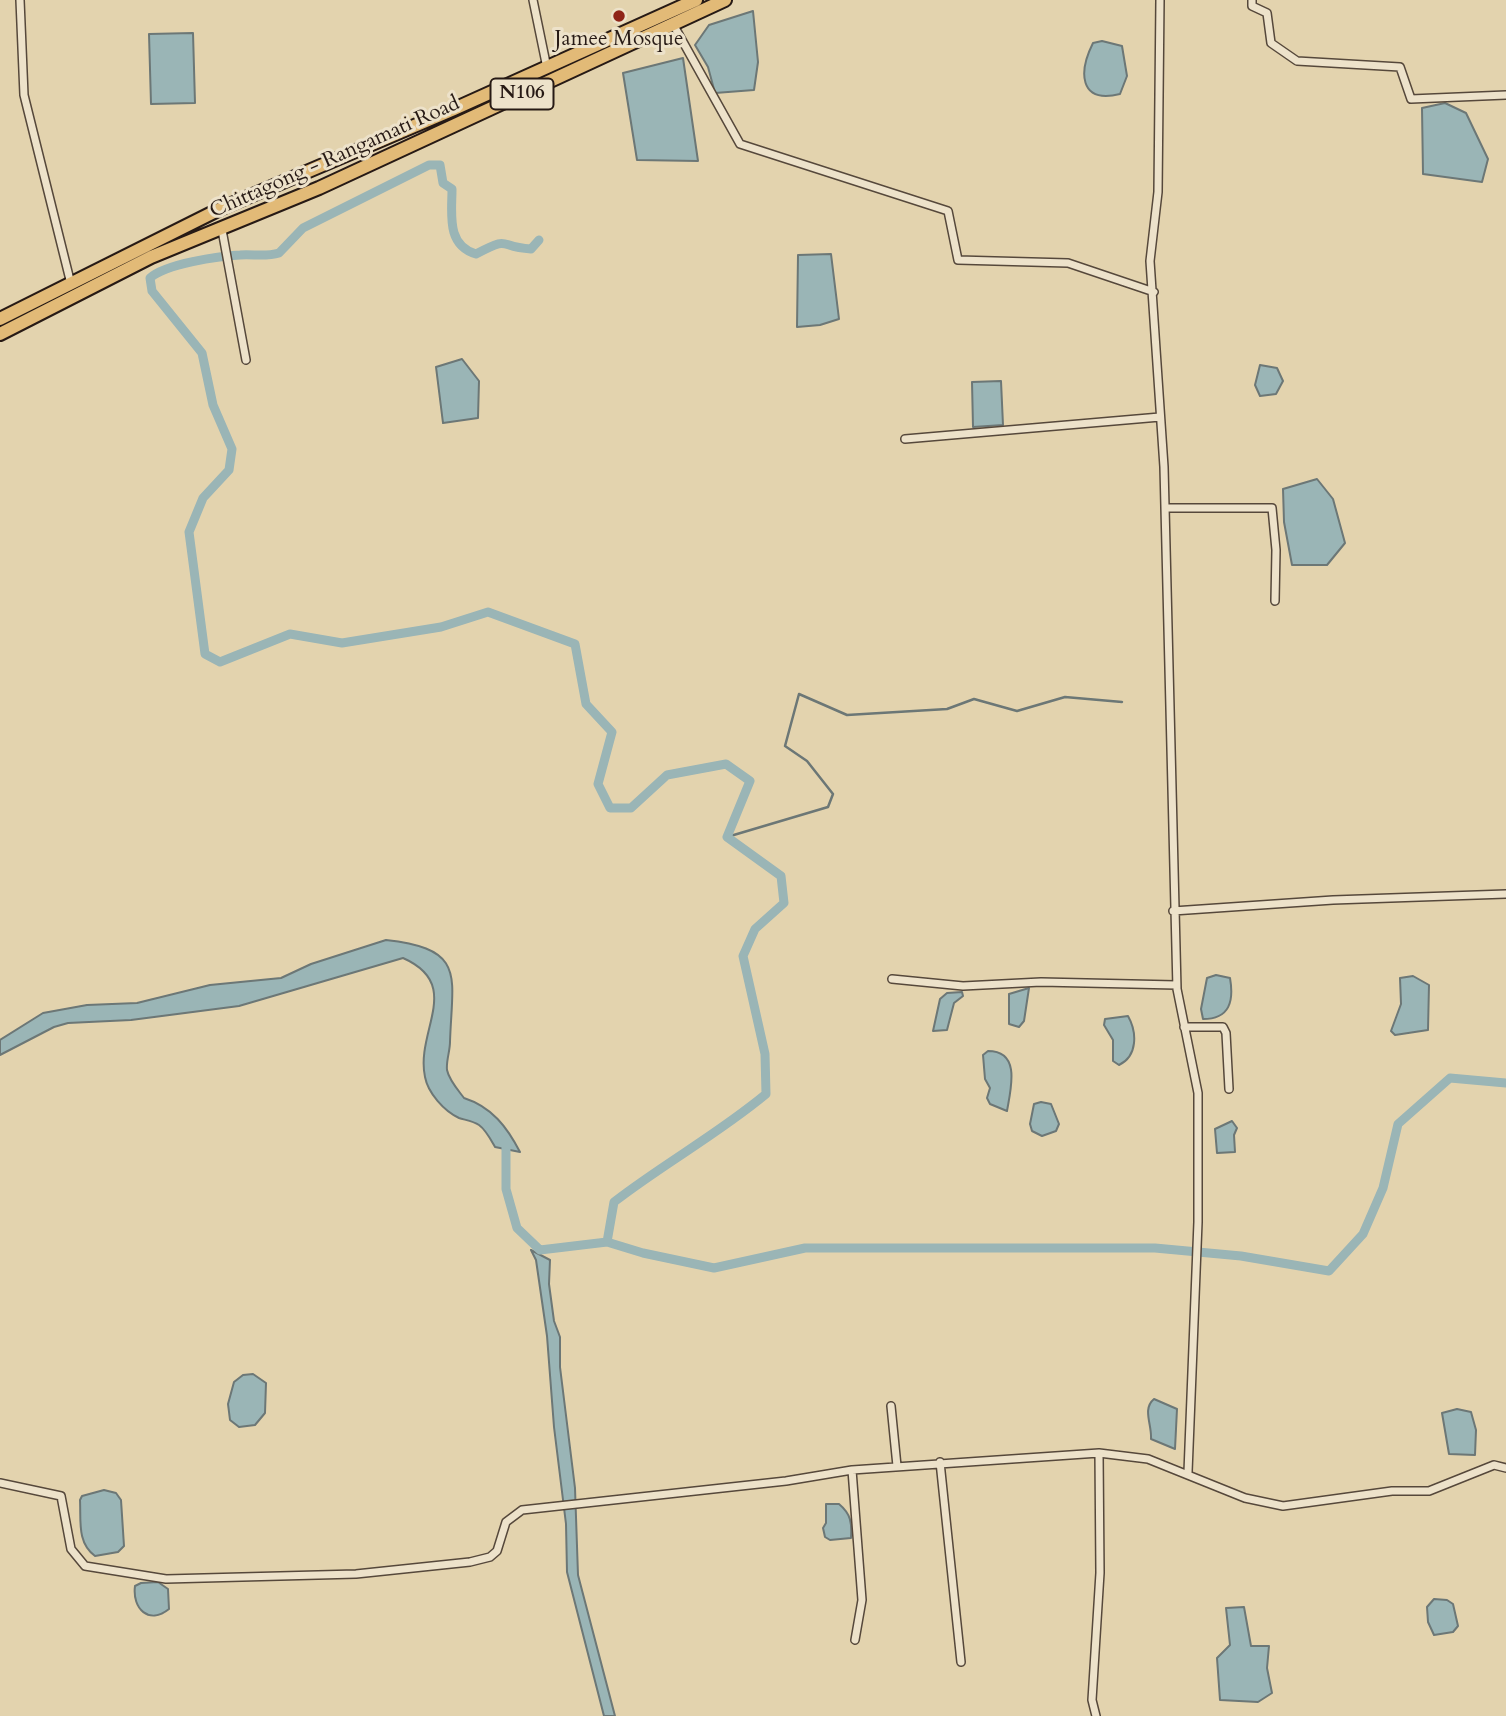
<!DOCTYPE html>
<style>
body{margin:0}
canvas{display:block;background:#e3d3ae}
</style>
<canvas width="1506" height="1716"></canvas>
<script>
const ctx = document.querySelector('canvas').getContext('2d');
ctx.lineJoin = 'round';
function fill(path, color) {
  ctx.fillStyle = color;
  ctx.fill(path, 'evenodd');
}
function trace(path, color, width, dash) {
  ctx.strokeStyle = color;
  ctx.lineWidth = width;
  ctx.lineCap = dash ? 'butt' : 'round';
  ctx.setLineDash(dash || []);
  ctx.stroke(path);
}
function write(font, color, halo, rows, align = 'center') {
  ctx.font = font + ' Cardo,serif';
  ctx.lineWidth = 6;
  ctx.setLineDash([]);
  ctx.textBaseline = 'middle';
  ctx.strokeStyle = halo;
  ctx.fillStyle = color;
  for (const [text, x, y, turn = 0] of rows) {
    ctx.save();
    ctx.translate(x, y);
    ctx.rotate((+turn || 0) * Math.PI / 180);
    ctx.textAlign = isNaN(turn) ? turn : align;
    if (halo) ctx.strokeText(text, 0, 0);
    ctx.fillText(text, 0, 0);
    ctx.restore();
  }
}
const water = new Path2D(`
 M 753,11 L 758,62 L 754,90 L 715,93 L 708,67 L 695,45 L 709,25 Z
 M 193,33 L 195,103 L 151,104 L 149,34 Z
 M 1102,41 L 1122,46 L 1127,76 L 1120,94 C 1078,104 1079,71 1093,43 Z
 M 683,58 L 698,161 L 637,160 L 623,73 Z
 M 1445,103 L 1466,113 L 1488,159 L 1482,182 L 1423,174 L 1422,108 Z
 M 831,254 L 839,319 L 820,325 L 797,327 L 798,255 Z
 M 462,359 L 479,381 L 478,418 L 443,423 L 436,367 Z
 M 1260,365 L 1277,368 L 1283,381 L 1276,394 L 1260,396 L 1255,385 Z
 M 1001,381 L 1003,425 L 973,427 L 972,382 Z
 M 1317,479 L 1333,499 L 1345,543 L 1327,565 L 1292,565 L 1284,522 L 1283,489 Z
 M 386,940 C 467,949 452,976 450,1042 C 450,1051 446,1061 447,1070 C 449,1080 458,1090 464,1098 C 492,1107 507,1127 520,1152 L 495,1147 C 491,1140 486,1130 479,1125 C 473,1121 465,1120 459,1118 C 444,1111 428,1093 425,1077 C 415,1031 464,985 403,958 L 239,1006 L 131,1020 L 68,1023 L 54,1027 L 0,1055 L 0,1040 L 43,1013 L 87,1005 L 137,1003 L 210,985 L 281,978 L 311,964 Z
 M 1216,975 L 1230,978 C 1234,1001 1230,1019 1203,1019 L 1201,1009 L 1207,978 Z
 M 1413,976 L 1429,985 L 1428,1030 L 1395,1035 L 1391,1031 L 1401,1004 L 1400,978 Z
 M 1029,988 L 1024,1021 L 1019,1027 L 1009,1024 L 1009,994 Z
 M 962,992 L 963,996 L 954,1003 L 947,1030 L 933,1031 L 940,999 L 947,993 Z
 M 1128,1016 C 1137,1032 1138,1056 1119,1065 L 1113,1061 L 1113,1040 L 1104,1025 L 1105,1019 Z
 M 988,1051 C 1021,1051 1011,1088 1007,1111 L 990,1104 L 987,1098 L 990,1088 L 985,1079 L 983,1055 Z
 M 1041,1102 L 1051,1104 L 1059,1124 L 1056,1131 L 1042,1136 L 1032,1131 L 1030,1124 L 1034,1104 Z
 M 1232,1121 L 1237,1128 L 1234,1135 L 1235,1152 L 1217,1153 L 1215,1129 Z
 M 531,1250 L 550,1260 L 549,1284 L 554,1321 L 560,1337 L 560,1367 L 575,1488 L 578,1575 L 615,1716 L 604,1716 L 567,1572 L 566,1524 L 554,1427 L 547,1336 L 536,1260 Z
 M 253,1374 L 266,1383 L 265,1413 L 255,1425 L 239,1427 L 230,1420 L 228,1404 L 234,1382 L 243,1375 Z
 M 1154,1399 L 1177,1409 L 1175,1449 L 1151,1439 C 1152,1424 1142,1409 1154,1399 Z
 M 1457,1409 L 1471,1412 L 1476,1430 L 1475,1455 L 1449,1454 L 1442,1413 Z
 M 104,1490 L 116,1493 L 121,1500 L 124,1546 L 118,1552 L 95,1556 C 77,1543 81,1521 80,1500 L 82,1496 Z
 M 826,1504 L 839,1504 C 851,1514 852,1523 851,1538 L 830,1540 L 825,1537 L 823,1528 L 826,1523 Z
 M 158,1582 L 168,1589 L 169,1609 C 149,1625 132,1609 135,1586 L 141,1583 Z
 M 1434,1599 L 1447,1600 L 1453,1604 L 1458,1626 L 1453,1632 L 1434,1635 L 1428,1622 L 1427,1607 Z
 M 1244,1607 L 1251,1646 L 1269,1646 L 1267,1668 L 1272,1693 L 1258,1702 L 1220,1700 L 1217,1658 L 1230,1645 L 1226,1608 Z`);
const stream = new Path2D(`
 M 727,837 L 828,807 L 833,794 L 807,761 L 785,746 L 799,694 L 847,715 L 947,709 L 974,699 L 1017,711 L 1065,697 L 1122,702`);
const canal = new Path2D(`
 M 539,240 L 531,249 C 496,247 513,235 476,254 C 446,245 452,214 452,189 L 443,183 L 440,165 L 429,165 L 303,228 L 279,253 C 266,257 253,254 240,255 C 219,256 165,264 150,278 L 152,291 L 202,353 L 213,405 L 232,449 L 229,470 L 203,498 L 189,532 L 205,654 L 220,662 L 290,634 L 342,643 L 441,627 L 488,612 L 575,644 L 586,704 L 612,732 L 598,784 L 610,808 L 631,808 L 667,775 L 726,764 L 750,781 L 727,837 L 781,876 L 784,903 L 755,929 L 743,956 L 765,1054 L 766,1094 C 718,1134 663,1164 614,1202 L 607,1242
 M 506,1140 L 506,1189 L 517,1228 L 540,1250 L 607,1242 L 643,1253 L 714,1268 L 805,1248 L 1155,1248 L 1241,1256 L 1329,1271 L 1363,1234 L 1383,1188 L 1398,1124 L 1450,1078 L 1506,1083`);
const minor = new Path2D(`
 M 20,0 L 24,95 L 71,284
 M 533,0 L 547,68
 M 1160,0 L 1158,192 L 1150,261 L 1164,467 L 1177,989 L 1198,1093 L 1198,1222 L 1188,1472
 M 1252,0 L 1252,6 L 1267,13 L 1271,43 L 1297,61 L 1400,67 L 1411,99 L 1506,95
 M 673,24 L 740,144 L 948,211 L 958,260 L 1068,263 L 1154,292
 M 222,230 L 246,360
 M 905,439 L 1160,417
 M 1165,508 L 1272,508 L 1276,550 L 1275,601
 M 1173,911 L 1333,900 L 1506,894
 M 892,979 L 963,986 L 1041,982 L 1176,985
 M 1184,1027 L 1223,1027 L 1226,1033 L 1229,1089
 M 891,1406 L 897,1466
 M 940,1462 L 961,1662
 M 852,1470 L 862,1600 L 855,1640
 M 0,1483 L 61,1496 L 71,1549 L 85,1566 L 166,1579 L 356,1574 L 470,1562 L 490,1557 L 497,1551 L 506,1522 L 522,1510 L 786,1481 L 852,1470 L 1099,1453 L 1148,1459 L 1245,1498 L 1283,1506 L 1392,1491 L 1429,1491 L 1494,1465 L 1506,1468
 M 1096,1716 L 1092,1700 L 1100,1573 L 1099,1453`);
const trunk = new Path2D(`
 M 0,319 L 222,208 L 454,109 L 696,0
 M 0,334 L 151,257 L 319,188 L 725,0`);
const markers = [
 [619,16,7,"#8f2418"]
];
const shields = [
 [522,94,63]
];
const shieldNames = [
 ["N106",522,94]
];
const poiNames = [
 ["Jamee Mosque",619,40]
];
const streetNames = [
 ["Chittagong - Rangamati Road",335,158,-24]
];
fill(water, '#9ab5b6');
trace(water, '#6c7776', 2);
trace(stream, '#6c7776', 2.5);
trace(canal, '#9ab5b6', 9);
trace(minor, '#56483b', 10);
trace(trunk, '#271a15', 16);
trace(minor, '#ede2ca', 7);
trace(trunk, '#e2ba77', 12);
for (const [x, y, r, color] of markers) {
  const dot = new Path2D();
  dot.arc(x, y, r, 0, 2 * Math.PI);
  ctx.fillStyle = color;
  ctx.fill(dot);
  trace(dot, '#ede2ca', 2.5);
}
for (const [x, y, w] of shields) {
  const box = new Path2D();
  box.roundRect(x - w / 2, y - 15.5, w, 31, 5);
  ctx.fillStyle = '#ede2ca';
  ctx.fill(box);
  trace(box, '#271a15', 2);
}
write('bold 19px', '#271a15', null, shieldNames);
write('21px', '#271a15', '#ede2ca', poiNames);
write('21px', '#271a15', '#ede2ca', streetNames);
</script>
